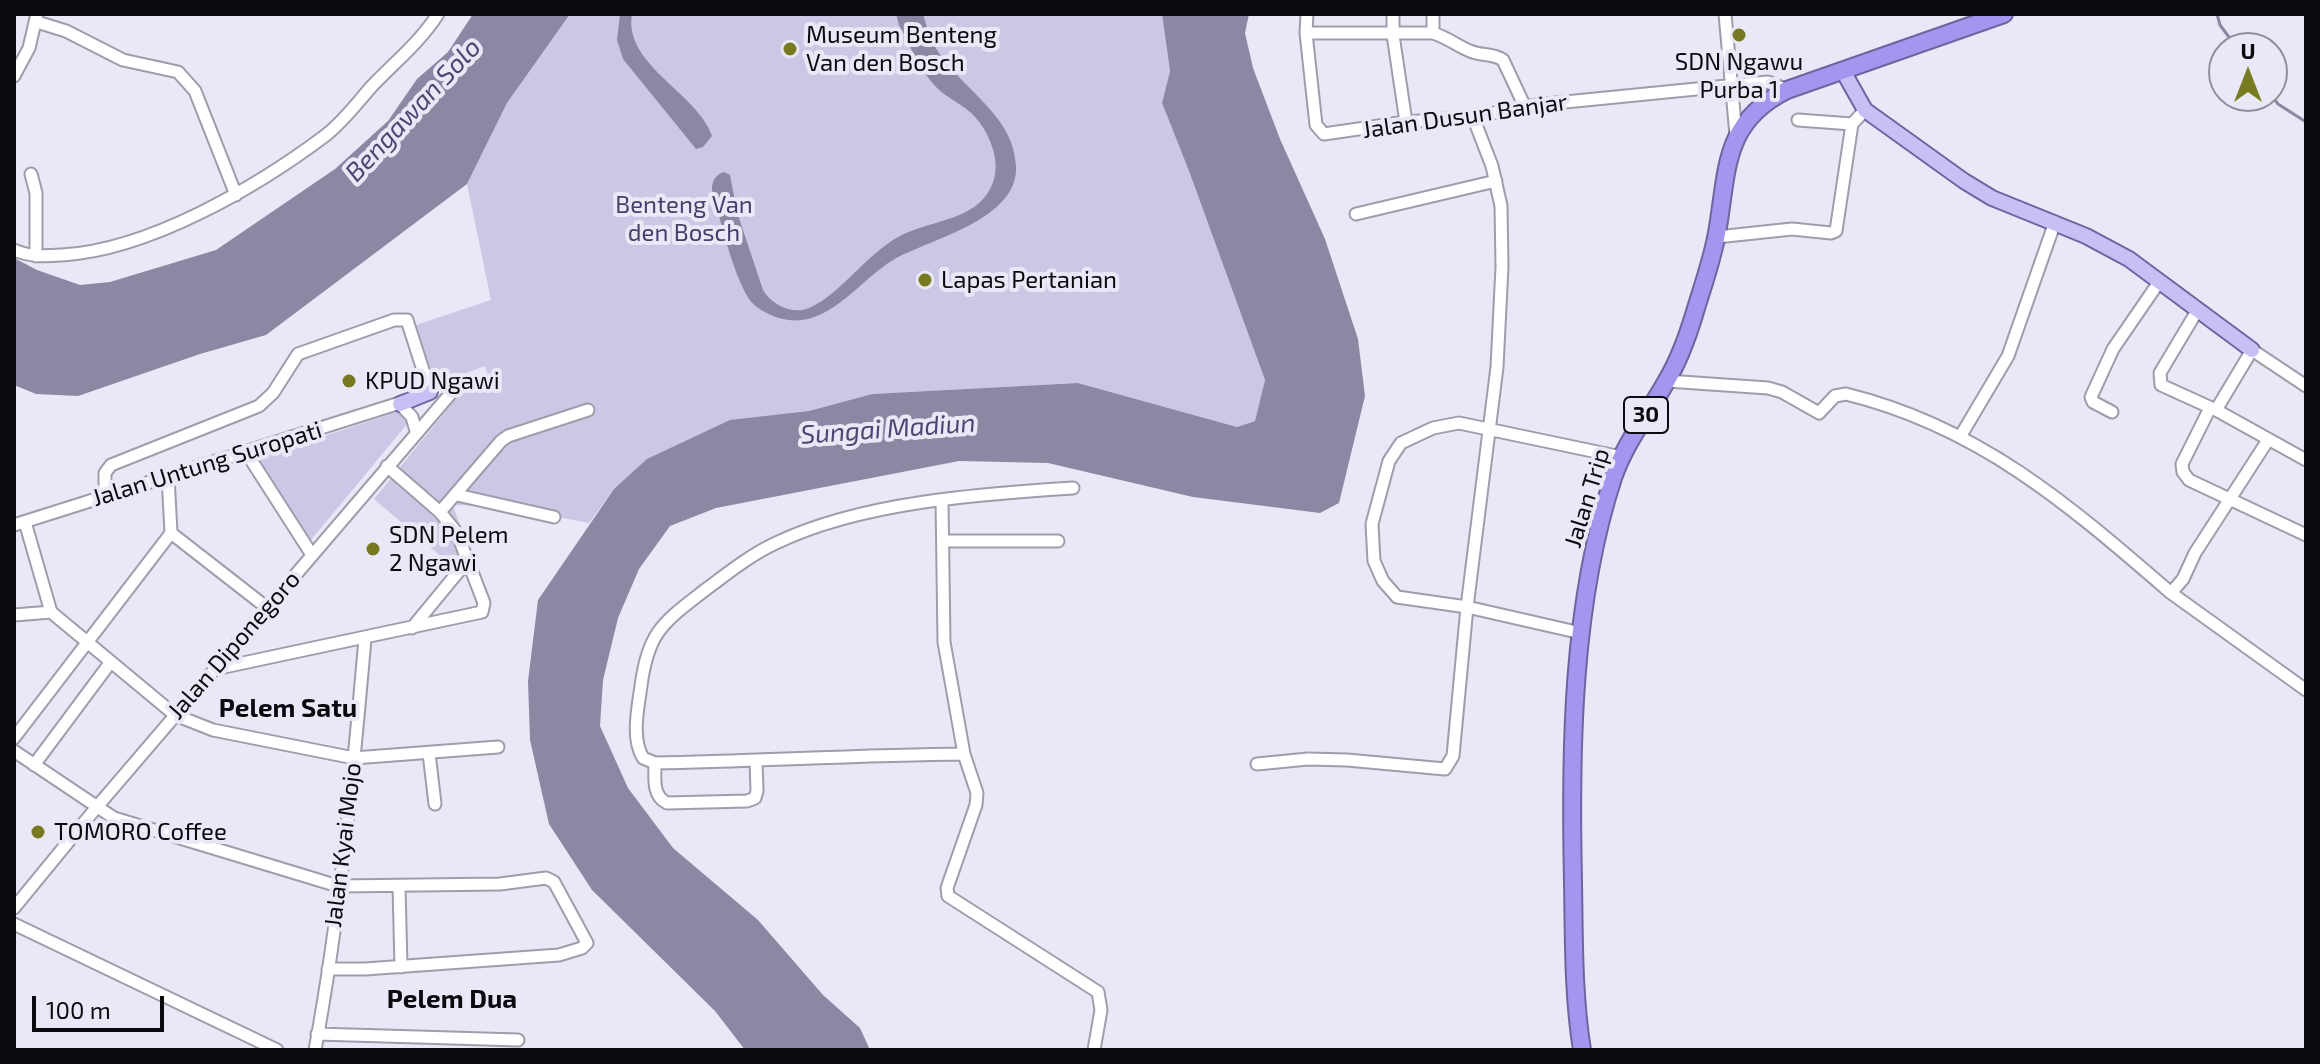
<!DOCTYPE html>
<style>
body{margin:0}
#map{position:relative;width:2320px;height:1064px;overflow:hidden;background:#e9e8f6;font-family:"Exo 2",sans-serif}
canvas{display:block}
.frame{position:absolute;inset:0;border:16px solid #0b0b0f;pointer-events:none}
.north{position:absolute;left:2208px;top:32px;width:80px;height:80px;box-sizing:border-box;background:#e9e8f6;border:2px solid #90909a;border-radius:50%;rotate:0deg;font-size:22px;font-weight:700;line-height:32px;text-align:center;color:#0b0b0f}
.north::after{content:'';display:block;margin:auto;width:28px;height:36px;background:#787a21;clip-path:polygon(50% 0,100% 100%,50% 72%,0 100%)}
.scale{position:absolute;left:32px;top:996px;width:132px;height:36px;box-sizing:border-box;border:4px solid #0b0b0f;border-top:0;padding-left:10px;font-size:24px;line-height:28px;white-space:nowrap;color:#0b0b0f;-webkit-text-stroke:6px #e9e8f6;paint-order:stroke}
</style>
<div id="map">
<canvas width="2320" height="1064"></canvas>
<div class="frame"></div>
<div class="north">U</div>
<div class="scale">100 m</div>
</div>
<script>
const ctx = document.querySelector('canvas').getContext('2d');
ctx.lineJoin = 'round';
function fill(path, color) {
  ctx.fillStyle = color;
  ctx.fill(path, 'evenodd');
}
function trace(path, color, width, dash) {
  ctx.strokeStyle = color;
  ctx.lineWidth = width;
  ctx.lineCap = dash ? 'butt' : 'round';
  ctx.setLineDash(dash || []);
  ctx.stroke(path);
}
function write(font, color, halo, rows, align = 'center') {
  ctx.font = font + ' "Exo 2",sans-serif';
  ctx.lineWidth = 8;
  ctx.setLineDash([]);
  ctx.textBaseline = 'middle';
  ctx.strokeStyle = halo;
  ctx.fillStyle = color;
  for (const [text, x, y, turn = 0] of rows) {
    ctx.save();
    ctx.translate(x, y);
    ctx.rotate((+turn || 0) * Math.PI / 180);
    ctx.textAlign = isNaN(turn) ? turn : align;
    if (halo) ctx.strokeText(text, 0, 0);
    ctx.fillText(text, 0, 0);
    ctx.restore();
  }
}
const green = new Path2D(`
 M 570,14 L 1162,14 L 1170,71 L 1162,103 L 1189,171 L 1265,380 L 1255,421 L 1237,427 L 1078,383 L 872,394 L 809,411 L 614,489 L 589,523 L 500,506 L 453,505 L 470,555 L 457,570 L 374,499 L 460,394 L 490,384 L 485,366 L 430,387 L 416,325 L 491,300 L 467,184 L 507,103 Z
 M 400,411 L 408,423 L 306,546 L 252,460 Z`);
const water = new Path2D(`
 M 473,14 L 570,14 L 507,103 L 467,184 L 266,335 L 200,354 L 78,396 L 36,394 L 14,385 L 14,258 L 37,270 L 80,285 L 110,282 L 216,250 L 335,169 L 388,121 L 417,79 L 448,52 Z
 M 620,14 L 632,14 C 623,65 698,93 712,136 L 703,147 L 696,149 L 623,59 L 617,40 Z
 M 896,14 L 923,14 C 926,23 928,34 933,43 C 955,86 1014,112 1016,166 C 1019,220 929,239 893,260 C 857,282 826,332 779,318 C 769,315 755,308 749,299 C 732,272 721,221 712,190 C 712,181 715,175 724,172 L 730,175 L 737,212 L 763,290 C 772,305 792,315 809,308 C 841,294 866,254 900,236 C 932,219 982,221 994,179 C 1000,159 989,132 975,117 C 965,105 948,99 937,88 C 920,71 910,46 899,25 Z
 M 1162,14 L 1249,14 L 1245,33 L 1253,68 L 1280,139 L 1325,239 L 1358,339 L 1365,396 L 1339,503 L 1320,513 L 1193,497 L 1048,463 L 959,461 L 716,508 L 670,526 L 639,569 L 618,618 L 603,680 L 600,726 L 628,788 L 673,848 L 758,920 L 823,995 L 860,1028 L 870,1050 L 745,1050 L 715,1011 L 592,890 L 549,824 L 530,740 L 528,681 L 538,600 L 614,489 L 647,459 L 730,420 L 809,411 L 872,394 L 1078,383 L 1237,427 L 1255,421 L 1265,380 L 1189,171 L 1162,103 L 1170,71 Z`);
const stream = new Path2D(`
 M 2217,14 L 2220,25 L 2237,48
 M 2272,96 L 2278,104 L 2306,122`);
const minor = new Path2D(`
 M 1307,14 L 1306,33 L 1316,125 L 1324,134 L 1406,122 L 1473,117 L 1535,105 L 1757,83 L 1768,82 L 1787,90
 M 1393,14 L 1393,35 L 1406,122
 M 1433,14 L 1433,33
 M 1725,14 L 1736,135
 M 37,22 L 66,31 L 123,60 L 178,72 L 195,91 L 236,195
 M 1306,33 L 1433,33 C 1450,39 1456,45 1470,51 C 1481,56 1493,53 1503,60 L 1525,107
 M 14,76 L 29,48 L 37,14
 M 1798,120 L 1852,124
 M 31,174 L 36,193 L 36,256
 M 1356,214 L 1496,181
 M 1717,237 L 1792,229 L 1831,233 L 1836,231 L 1852,124 L 1865,110
 M 14,250 C 30,257 45,256 62,255 C 149,250 257,187 326,135 C 344,121 357,103 372,86 C 395,62 420,42 438,14
 M 2197,311 L 2160,373 L 2161,385 L 2216,410 L 2306,460
 M 1667,381 L 1768,388 L 1782,392 L 1819,413 L 1835,396 L 1846,394 C 1980,427 2069,505 2171,593 L 2183,579 L 2195,553 L 2268,440
 M 400,404 L 412,417 L 416,431
 M 2210,408 L 2182,464 L 2183,472 L 2189,480 L 2306,535
 M 2216,410 L 2252,350 L 2306,386
 M 2112,412 L 2093,402 L 2091,397 L 2113,349 L 2159,282
 M 1960,437 L 2008,356 L 2055,222
 M 246,452 L 312,555
 M 457,495 L 554,517
 M 105,496 L 105,473 L 111,465 L 259,406 L 273,393 L 298,354 L 394,320 L 407,320 L 430,392
 M 942,500 L 944,642 L 964,754 L 977,793 L 976,805 L 947,888 L 948,896 L 1098,992 L 1101,1010 L 1094,1050
 M 440,512 L 501,441 L 508,436 L 588,410
 M 25,522 L 51,612
 M 14,525 L 406,401
 M 171,533 L 266,607
 M 943,541 L 1058,541
 M 2171,593 L 2306,690
 M 14,615 L 51,612 L 175,715 L 213,730 L 354,758 L 498,747
 M 412,628 L 468,560
 M 1581,633 L 1467,607 L 1397,597 L 1383,581 L 1374,561 L 1372,524 L 1389,461 L 1401,443 L 1433,428 L 1459,423 L 1621,457
 M 215,669 L 482,612 L 484,603 L 457,533 L 440,512 L 387,466
 M 14,738 L 171,533 L 168,476
 M 14,751 L 114,818 L 338,886 L 500,884 L 546,878 L 554,882 L 587,943 L 582,948 L 559,955 L 365,969 L 328,969
 M 429,753 L 435,804
 M 964,754 C 861,755 758,761 655,763 L 643,758 C 631,738 638,708 641,686 C 648,631 664,622 705,590 C 728,573 750,555 776,543 C 861,502 980,494 1073,488
 M 655,763 C 655,778 652,796 667,803 L 747,801 L 755,798 L 757,791 L 756,761
 M 1257,764 L 1308,759 L 1347,760 L 1445,769 L 1453,756 L 1467,607 L 1497,367 L 1502,267 L 1501,206 L 1492,166 L 1473,117
 M 34,765 L 110,663
 M 399,886 L 401,967
 M 14,908 L 96,808 L 458,385
 M 14,924 L 277,1050
 M 317,1034 L 518,1040
 M 315,1050 C 340,915 353,776 365,639`);
const major = new Path2D(`
 M 1843,71 L 1865,110 L 1964,181 L 1992,198 L 2086,236 L 2129,259 L 2252,350
 M 400,404 L 430,392`);
const highway = new Path2D(`
 M 1582,1050 C 1573,994 1574,937 1573,881 C 1570,749 1572,603 1613,478 C 1625,443 1648,414 1666,382 C 1678,362 1687,338 1694,315 C 1702,288 1712,261 1717,233 C 1728,171 1722,122 1787,90 L 2004,14`);
const markers = [
 [1739,35,8,"#787a21"],
 [790,49,8,"#787a21"],
 [925,280,8,"#787a21"],
 [349,381,8,"#787a21"],
 [373,549,8,"#787a21"],
 [38,832,8,"#787a21"]
];
const shields = [
 [1646,415,44]
];
const shieldNames = [
 ["30",1646,415]
];
const poiNames = [
 ["Museum Benteng",806,35],
 ["Van den Bosch",806,63],
 ["SDN Ngawu",1739,62,"center"],
 ["Purba 1",1739,90,"center"],
 ["Lapas Pertanian",941,280],
 ["KPUD Ngawi",365,381],
 ["SDN Pelem",389,535],
 ["2 Ngawi",389,563],
 ["TOMORO Coffee",54,832]
];
const streetNames = [
 ["Jalan Dusun Banjar",1465,116,-8],
 ["Jalan Untung Suropati",207,464,-17],
 ["Jalan Trip",1587,498,-73],
 ["Jalan Diponegoro",234,645,-49],
 ["Jalan Kyai Mojo",343,845,-83]
];
const parkNames = [
 ["Benteng Van",684,205],
 ["den Bosch",684,233]
];
const waterNames = [
 ["Bengawan Solo",413,110,-47],
 ["Sungai Madiun",888,429,-4]
];
const neighbourhoodNames = [
 ["Pelem Satu",288,708],
 ["Pelem Dua",452,999]
];
fill(green, '#cbc8e6');
fill(water, '#8b88a4');
trace(stream, '#8b88a4', 3);
trace(minor, '#9f9dab', 15);
trace(major, '#6e65a0', 18);
trace(highway, '#6e65a0', 20);
trace(minor, '#fff', 11);
trace(major, '#c8c0f5', 14);
trace(highway, '#a496ee', 16);
for (const [x, y, r, color] of markers) {
  const dot = new Path2D();
  dot.arc(x, y, r, 0, 2 * Math.PI);
  ctx.fillStyle = color;
  ctx.fill(dot);
  trace(dot, '#e9e8f6', 3);
}
for (const [x, y, w] of shields) {
  const box = new Path2D();
  box.roundRect(x - w / 2, y - 18, w, 36, 6);
  ctx.fillStyle = '#e9e8f6';
  ctx.fill(box);
  trace(box, '#0b0b0f', 2);
}
write('bold 22px', '#0b0b0f', null, shieldNames);
write('24px', '#0b0b0f', '#e9e8f6', poiNames, 'left');
write('24px', '#0b0b0f', '#e9e8f6', streetNames);
write('24px', '#463f6a', '#e9e8f6', parkNames);
write('italic 26px', '#4d4671', '#e9e8f6', waterNames);
write('bold 26px', '#0b0b0f', '#e9e8f6', neighbourhoodNames);
</script>
